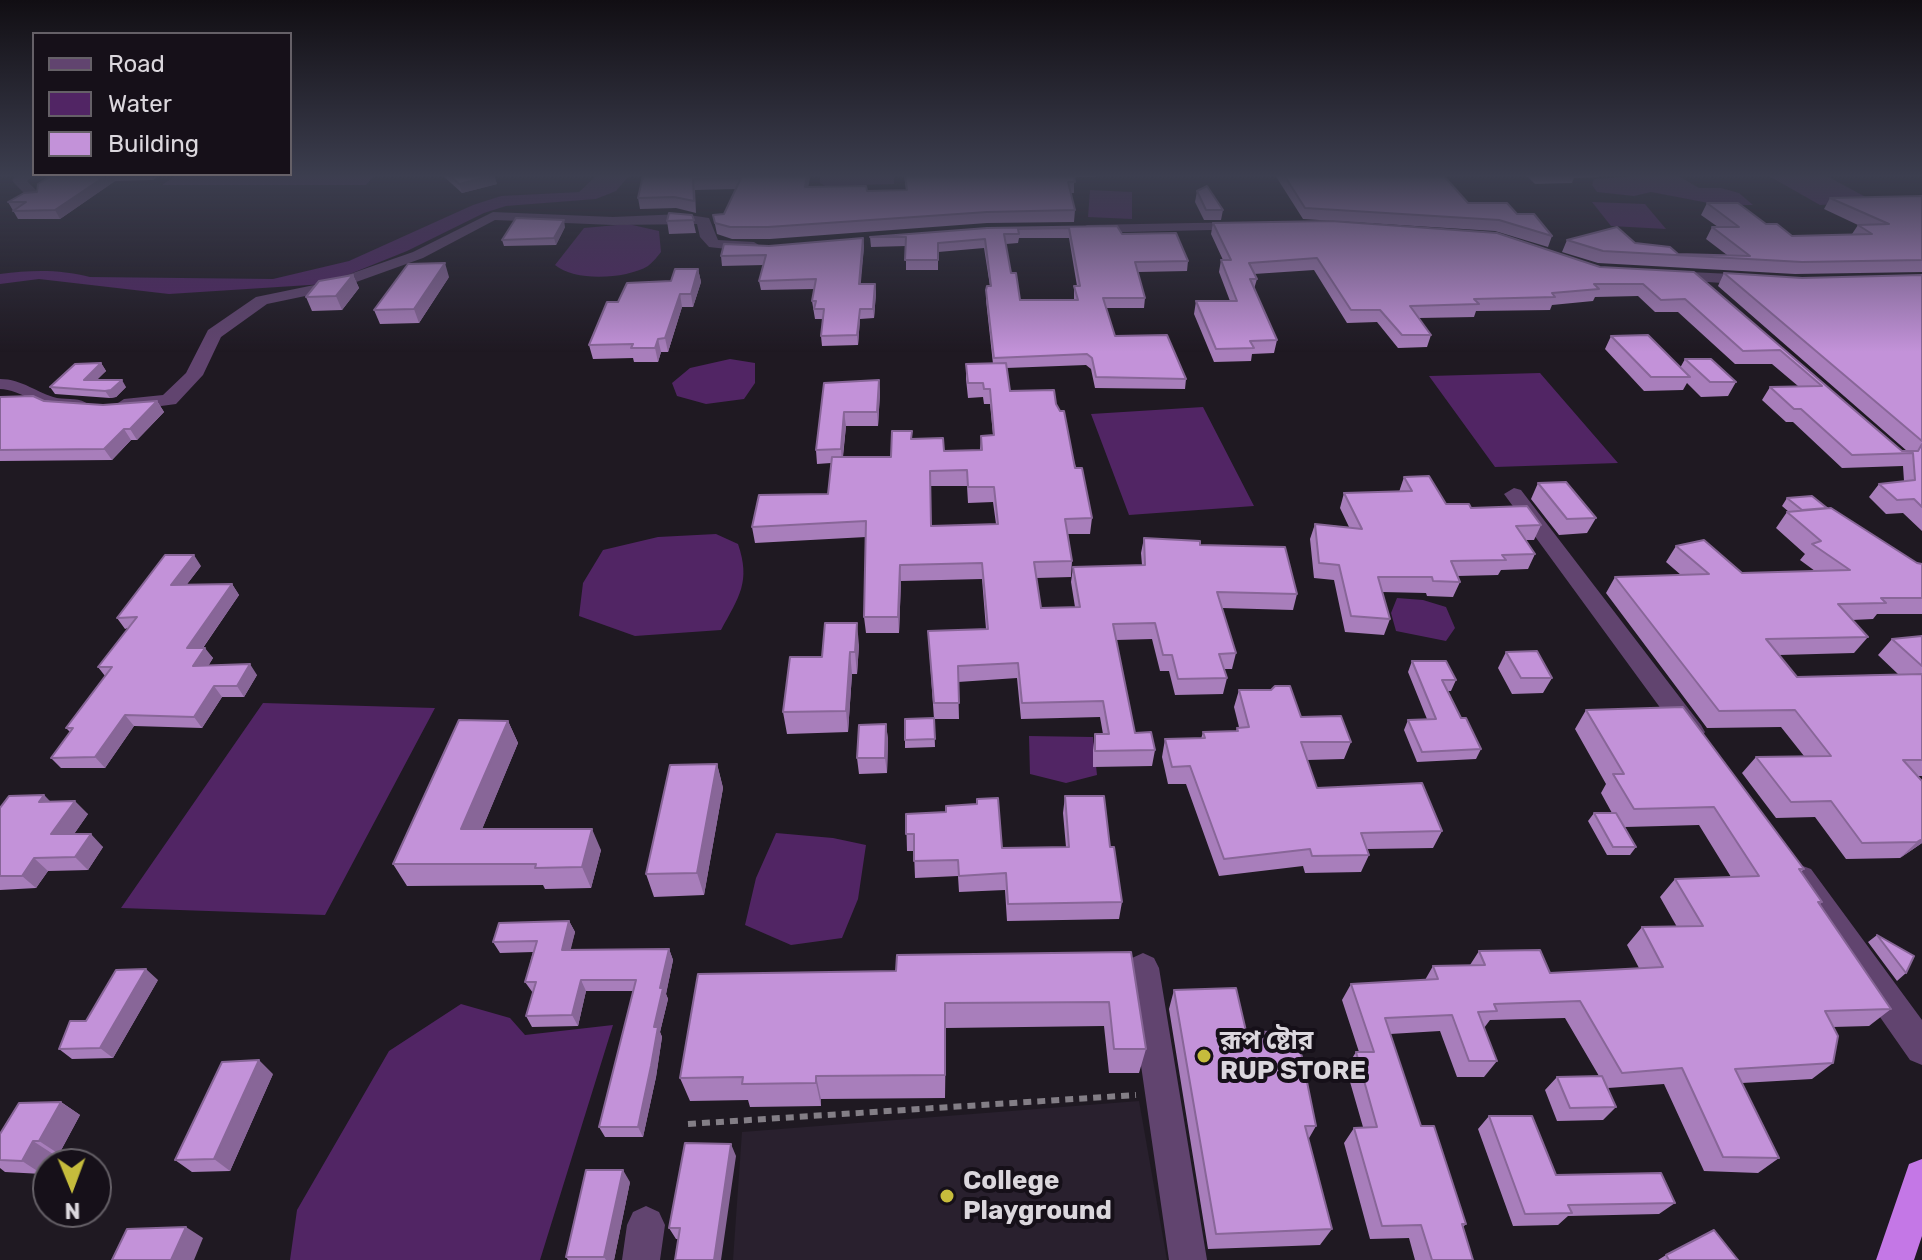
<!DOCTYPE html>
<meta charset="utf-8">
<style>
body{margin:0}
#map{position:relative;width:1922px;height:1260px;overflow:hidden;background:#1f1922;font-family:Rubik,sans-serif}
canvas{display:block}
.legend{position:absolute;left:32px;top:32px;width:260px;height:144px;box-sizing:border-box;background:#161019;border:2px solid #656067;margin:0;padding:10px 14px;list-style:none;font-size:24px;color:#dbd7dd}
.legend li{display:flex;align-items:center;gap:16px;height:40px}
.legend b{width:40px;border:2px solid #656067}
.north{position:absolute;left:32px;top:1148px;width:80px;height:80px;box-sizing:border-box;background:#161019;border:2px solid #656067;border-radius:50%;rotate:179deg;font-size:22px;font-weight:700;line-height:32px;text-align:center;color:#dbd7dd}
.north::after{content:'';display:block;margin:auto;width:28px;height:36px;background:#c6bc3c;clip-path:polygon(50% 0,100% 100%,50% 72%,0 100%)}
</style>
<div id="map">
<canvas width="1922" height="1260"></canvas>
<ul class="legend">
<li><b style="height:10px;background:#61446f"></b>Road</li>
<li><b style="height:22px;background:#512564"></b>Water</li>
<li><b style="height:22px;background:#c392d9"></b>Building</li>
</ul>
<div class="north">N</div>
</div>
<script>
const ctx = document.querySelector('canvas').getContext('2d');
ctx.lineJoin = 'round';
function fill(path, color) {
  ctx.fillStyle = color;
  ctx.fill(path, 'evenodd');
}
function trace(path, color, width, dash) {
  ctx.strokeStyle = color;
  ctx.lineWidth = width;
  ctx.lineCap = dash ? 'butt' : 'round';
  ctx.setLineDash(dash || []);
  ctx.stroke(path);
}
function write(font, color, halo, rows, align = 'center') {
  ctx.font = font + ' Rubik,"Noto Sans Bengali",sans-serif';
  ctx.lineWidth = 8;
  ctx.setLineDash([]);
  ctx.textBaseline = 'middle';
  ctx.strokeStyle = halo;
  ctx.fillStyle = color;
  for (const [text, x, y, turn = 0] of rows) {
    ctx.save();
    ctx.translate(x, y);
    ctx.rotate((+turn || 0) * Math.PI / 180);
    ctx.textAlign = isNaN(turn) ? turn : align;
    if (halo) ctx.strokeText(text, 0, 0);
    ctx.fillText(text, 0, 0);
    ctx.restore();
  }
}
const built = new Path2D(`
 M 1139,1101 L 1167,1260 L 733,1260 L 742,1132 Z`);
const water = new Path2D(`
 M 177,175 L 375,175 L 366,185 L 162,185 Z
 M 597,175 L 630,175 L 616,191 L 596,199 L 506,206 L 484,213 L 407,251 L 325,284 L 169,294 L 39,279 L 0,284 L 0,274 C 31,270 59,269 90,277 L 273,279 L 349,261 L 473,205 L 501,196 L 579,192 Z
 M 820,175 L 894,175 L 894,184 L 825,186 L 820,183 Z
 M 1626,175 L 1677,175 L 1699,188 L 1721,188 L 1739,193 L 1753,205 L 1719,205 L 1651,192 L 1634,196 L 1597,192 L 1592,185 L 1594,179 L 1628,177 Z
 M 1767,175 L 1825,175 L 1875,202 L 1820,205 Z
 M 1090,190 L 1132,192 L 1132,219 L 1088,217 Z
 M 1592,202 L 1645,204 L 1666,229 L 1611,226 Z
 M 628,224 L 659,231 L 661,252 C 657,257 653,262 648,266 C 626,279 575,282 555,265 L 584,228 Z
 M 730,359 L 755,363 L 755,383 L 744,399 L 706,404 L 677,396 L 672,383 L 690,368 Z
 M 1540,373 L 1618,463 L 1495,467 L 1429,376 Z
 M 1203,407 L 1254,506 L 1129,515 L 1091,414 Z
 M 716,534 L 738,544 C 751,582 739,597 721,630 L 635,636 L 579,616 L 583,583 L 603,550 L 658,537 Z
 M 1397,598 L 1423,600 L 1446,607 L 1455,628 L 1446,641 L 1396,631 L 1391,613 Z
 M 263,703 L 435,708 L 325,915 L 121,908 Z
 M 1029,736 L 1093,737 L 1097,775 L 1066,783 L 1030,774 Z
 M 776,833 L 833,838 L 866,845 L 858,899 L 842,938 L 791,945 L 745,925 L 756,878 Z
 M 461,1004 L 510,1018 L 525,1035 L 613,1025 L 540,1260 L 290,1260 L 297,1210 L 389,1051 Z`);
const path = new Path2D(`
 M 688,1124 L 1136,1095`);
const minor = new Path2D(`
 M 18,175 L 34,175 L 27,181 L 41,195 L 39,198 L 29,198 L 14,183 L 12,180 Z
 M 493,212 L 613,217 L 682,214 L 709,218 L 718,240 L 754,242 L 762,247 L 754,252 L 709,247 L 700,237 L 697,224 L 613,225 L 495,220 L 423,258 L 334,290 L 267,304 L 221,337 L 203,375 L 176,404 L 124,411 L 115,405 L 124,399 L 163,395 L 186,373 L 208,330 L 256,297 L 324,283 L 413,252 Z
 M 1246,222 L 1253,226 L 1251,229 L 1087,233 L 1080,229 L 1087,225 Z
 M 1669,271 L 1752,275 L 1760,280 L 1752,285 L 1663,279 L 1663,273 Z
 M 0,379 C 22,379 37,393 57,398 C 69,400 80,397 89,405 C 66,427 25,389 0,389 Z
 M 1514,488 L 1521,490 L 1701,725 L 1705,732 L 1701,739 L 1692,742 L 1683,739 L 1504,494 Z
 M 1800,865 L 1811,869 L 1922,1020 L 1922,1065 L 1910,1060 L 1789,887 L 1785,878 L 1789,869 Z
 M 1143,953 L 1154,958 L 1159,968 L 1207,1260 L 1169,1260 L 1127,968 L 1132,958 Z
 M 646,1206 L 659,1212 L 665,1225 L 660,1260 L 622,1260 L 627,1225 L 633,1212 Z`);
const highway = new Path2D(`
 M 1922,1159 L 1922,1236 L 1914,1260 L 1876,1260 L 1909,1164 Z`);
const wall = new Path2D(`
 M 45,175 L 160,175 L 153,180 L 115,181 L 60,219 L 18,219 L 8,202 L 37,192 L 51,176 Z
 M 442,175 L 494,175 L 497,184 L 462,193 Z
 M 643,175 L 810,175 L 808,187 L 867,191 L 906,190 L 904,175 L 1096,175 L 1096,177 L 1074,177 L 1074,193 L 1071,193 L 1075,210 L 1074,222 L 987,223 L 770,239 L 732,239 L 717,234 L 713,215 L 724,214 L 736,189 L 695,190 L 696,213 L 676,208 L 640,209 L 638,198 Z
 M 1275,175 L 1443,175 L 1468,203 L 1517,214 L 1552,236 L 1548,247 L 1495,231 L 1303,219 Z
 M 1526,175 L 1599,175 L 1598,177 L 1574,178 L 1572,183 L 1535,184 Z
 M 1197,191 L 1223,210 L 1221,220 L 1204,220 L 1195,202 Z
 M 1922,196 L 1922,272 L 1795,274 L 1598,263 L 1562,252 L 1567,240 L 1635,243 L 1678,254 L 1727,255 L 1706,239 L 1712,227 L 1718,227 L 1701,215 L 1707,203 L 1766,224 L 1792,236 L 1852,234 L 1858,225 L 1824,209 L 1830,198 Z
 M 692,215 L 696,233 L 669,234 L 667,221 Z
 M 1213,223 L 1600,267 L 1694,272 L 1902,451 L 1907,451 L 1718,286 L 1724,273 L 1802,278 L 1922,275 L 1922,531 L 1903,513 L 1886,514 L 1869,497 L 1879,484 L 1904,481 L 1903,466 L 1842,468 L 1793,422 L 1786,422 L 1762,400 L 1770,387 L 1798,386 L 1772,364 L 1735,364 L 1678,312 L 1655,312 L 1638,296 L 1595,297 L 1593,301 L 1552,305 L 1550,310 L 1476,311 L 1474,317 L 1419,318 L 1431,335 L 1427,347 L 1398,348 L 1377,322 L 1347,323 L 1314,270 L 1254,274 L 1257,279 L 1254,289 L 1277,340 L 1274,353 L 1252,354 L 1251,361 L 1214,362 L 1194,314 L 1196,301 L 1230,301 L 1219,272 L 1221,260 L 1223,260 L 1211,234 Z
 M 1117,226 L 1122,234 L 1188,261 L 1187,271 L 1138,272 L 1145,298 L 1144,308 L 1106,308 L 1115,336 L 1186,379 L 1185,389 L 1095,388 L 1091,369 L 1086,365 L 1006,368 L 1010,391 L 1056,404 L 1092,518 L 1090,534 L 1068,534 L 1072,561 L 1071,577 L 1036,578 L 1041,608 L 1075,607 L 1071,582 L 1073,567 L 1142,565 L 1141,553 L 1144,538 L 1200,545 L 1297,594 L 1293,610 L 1222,608 L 1236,653 L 1232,669 L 1224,669 L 1227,678 L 1223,694 L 1175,695 L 1169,671 L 1160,671 L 1152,639 L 1116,640 L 1135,733 L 1155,750 L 1152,766 L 1093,767 L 1093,750 L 1095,734 L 1103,734 L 1100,717 L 1021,719 L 1017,678 L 958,682 L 959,719 L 934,719 L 928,631 L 986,629 L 982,579 L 901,581 L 899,633 L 866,633 L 864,617 L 866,537 L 755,543 L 752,527 L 828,494 L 831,463 L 817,464 L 816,450 L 824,383 L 879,380 L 880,393 L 878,426 L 846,426 L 843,457 L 891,457 L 912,439 L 944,451 L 980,450 L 981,436 L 993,435 L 990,404 L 984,404 L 983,397 L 968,398 L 966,379 L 966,364 L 993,364 L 986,300 L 986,290 L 990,286 L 984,248 L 938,252 L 938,270 L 906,270 L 906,246 L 871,247 L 870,237 L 987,228 ZM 1019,238 L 1069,238 L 1077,286 L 1074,286 L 1074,300 L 1020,300 L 1011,273 L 1006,244 L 1018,243 ZM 931,486 L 967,486 L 968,503 L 993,502 L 996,524 L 931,526 Z
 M 565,227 L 556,245 L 504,246 L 502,240 Z
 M 863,238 L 864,247 L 860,284 L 875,284 L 876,293 L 874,318 L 860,319 L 858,345 L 822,346 L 821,336 L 823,319 L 815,319 L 812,301 L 814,289 L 761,290 L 759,281 L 764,265 L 722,266 L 721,256 L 769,246 Z
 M 698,269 L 701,282 L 693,307 L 682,307 L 668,352 L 661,352 L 658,362 L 634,362 L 633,358 L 593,359 L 589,345 L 671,281 Z
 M 353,275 L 359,288 L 342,310 L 312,311 L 306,297 Z
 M 449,277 L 419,323 L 380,324 L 374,310 Z
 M 1611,336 L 1680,368 L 1685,359 L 1736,382 L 1728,396 L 1701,397 L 1687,383 L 1683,390 L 1644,391 L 1605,349 Z
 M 101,363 L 106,371 L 96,380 L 126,387 L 116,397 L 110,398 L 55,394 L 50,387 Z
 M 0,397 L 103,405 L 157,401 L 164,412 L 137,440 L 131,440 L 112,460 L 0,461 Z
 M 1404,477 L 1446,504 L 1471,508 L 1541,525 L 1534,540 L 1526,540 L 1535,554 L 1528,569 L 1501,570 L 1498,575 L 1457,576 L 1460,582 L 1453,597 L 1427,596 L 1426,593 L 1382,592 L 1390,619 L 1384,635 L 1345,632 L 1334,580 L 1314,578 L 1310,539 L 1315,524 L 1349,527 L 1340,508 L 1344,493 L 1399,492 Z
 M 1538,483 L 1596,518 L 1587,533 L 1559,535 L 1531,499 Z
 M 1787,498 L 1827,508 L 1917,563 L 1922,564 L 1922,614 L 1877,614 L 1873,619 L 1852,620 L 1868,637 L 1854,653 L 1779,655 L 1797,677 L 1898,674 L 1878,655 L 1892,639 L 1922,636 L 1922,776 L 1918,776 L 1922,781 L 1922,843 L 1900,858 L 1846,859 L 1815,817 L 1776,818 L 1742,773 L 1756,757 L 1804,756 L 1781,727 L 1707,728 L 1606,593 L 1615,577 L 1681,575 L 1666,562 L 1676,546 L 1742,573 L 1815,571 L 1800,560 L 1805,554 L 1776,528 L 1787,512 L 1789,512 L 1782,506 Z
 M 201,566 L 187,584 L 232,584 L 239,595 L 203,648 L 213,658 L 208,666 L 257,675 L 244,697 L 222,697 L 202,728 L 134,726 L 105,768 L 61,768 L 51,758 L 70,732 L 66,728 L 105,676 L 98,667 L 128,628 L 125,629 L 117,618 Z
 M 859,645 L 857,674 L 852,674 L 848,732 L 787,734 L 783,712 L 822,657 Z
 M 1506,652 L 1552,678 L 1543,693 L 1512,694 L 1498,668 Z
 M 1412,661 L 1456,680 L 1451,691 L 1447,691 L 1461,718 L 1481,749 L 1476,759 L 1417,762 L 1404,730 L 1408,720 L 1427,719 L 1408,672 Z
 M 1239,690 L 1301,717 L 1351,742 L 1344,759 L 1307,760 L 1317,788 L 1442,831 L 1433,848 L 1367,849 L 1369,855 L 1361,872 L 1305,873 L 1303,866 L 1219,876 L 1186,784 L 1168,784 L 1162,757 L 1165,739 L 1201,739 L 1203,732 L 1236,731 L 1237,728 L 1239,727 L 1234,707 Z
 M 1586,710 L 1804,869 L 1801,872 L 1822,902 L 1819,905 L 1891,1009 L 1869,1026 L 1833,1027 L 1833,1063 L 1812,1079 L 1742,1083 L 1779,1158 L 1758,1173 L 1704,1171 L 1664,1084 L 1608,1088 L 1616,1107 L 1603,1120 L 1557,1121 L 1545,1090 L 1557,1077 L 1599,1076 L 1565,1018 L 1490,1020 L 1484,1028 L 1497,1061 L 1484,1077 L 1457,1077 L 1440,1031 L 1390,1034 L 1421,1126 L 1466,1224 L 1463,1227 L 1473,1260 L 1415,1260 L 1409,1238 L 1370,1239 L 1344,1143 L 1354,1128 L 1363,1127 L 1346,1068 L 1356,1052 L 1359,1052 L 1342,1000 L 1351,984 L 1425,980 L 1433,966 L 1470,965 L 1479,951 L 1550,973 L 1639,968 L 1627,945 L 1642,927 L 1677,927 L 1660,897 L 1675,879 L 1731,877 L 1699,825 L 1625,827 L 1636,847 L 1630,855 L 1607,855 L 1588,821 L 1594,813 L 1612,813 L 1601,793 L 1606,784 L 1575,729 Z
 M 934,718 L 935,747 L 905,748 L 905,719 Z
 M 508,721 L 518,743 L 482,829 L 601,850 L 591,888 L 545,889 L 543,885 L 407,886 L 393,864 Z
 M 886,724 L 888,740 L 887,773 L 859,774 L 857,758 Z
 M 717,764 L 723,788 L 704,895 L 654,897 L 646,874 Z
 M 44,795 L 49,801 L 88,814 L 74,834 L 103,847 L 88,870 L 48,871 L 36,888 L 0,890 L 0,808 Z
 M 1065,796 L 1110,847 L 1122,902 L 1119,919 L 1007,921 L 1005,890 L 959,892 L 958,876 L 915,878 L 914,851 L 907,851 L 906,814 L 1002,848 L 1066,847 L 1063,813 Z
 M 569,921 L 575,932 L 570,950 L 669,949 L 673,960 L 666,994 L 668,999 L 660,1032 L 662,1037 L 656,1077 L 643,1137 L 605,1137 L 599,1127 L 634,991 L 586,991 L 578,1026 L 532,1027 L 526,1016 L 533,993 L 525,982 L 533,952 L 500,953 L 493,942 Z
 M 1877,935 L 1906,973 L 1897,981 L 1868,942 Z
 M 1131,952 L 1146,1049 L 1139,1073 L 1109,1073 L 1104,1026 L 946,1028 L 945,1098 L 821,1099 L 821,1106 L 750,1107 L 748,1100 L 690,1101 L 680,1078 L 896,971 Z
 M 158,980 L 113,1058 L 72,1059 L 59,1049 L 86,1021 Z
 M 1174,990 L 1246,1031 L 1316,1126 L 1308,1140 L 1332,1229 L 1320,1245 L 1208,1249 L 1169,1009 Z
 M 273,1074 L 230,1171 L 192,1172 L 175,1160 Z
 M 61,1102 L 80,1115 L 59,1154 L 53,1154 L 42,1174 L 5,1172 L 0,1168 L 0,1134 Z
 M 1489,1116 L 1556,1175 L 1675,1203 L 1659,1214 L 1568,1216 L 1558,1225 L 1513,1226 L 1478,1129 Z
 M 736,1156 L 678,1239 L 676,1239 L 669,1228 Z
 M 630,1182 L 614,1260 L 568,1260 L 566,1257 Z
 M 1666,1255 L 1738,1260 L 1658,1260 Z`);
const shadedWall = new Path2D(`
 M 107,175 L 112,175 L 115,181 L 60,219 L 55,210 Z
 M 150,175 L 160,175 L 153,180 Z
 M 494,175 L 497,184 L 462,193 L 459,184 Z
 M 807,175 L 810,175 L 810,178 L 806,198 L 805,187 Z
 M 564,220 L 565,227 L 556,245 L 554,238 Z
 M 863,238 L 864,247 L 860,293 L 859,284 Z
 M 445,263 L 449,277 L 419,323 L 414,309 Z
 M 698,269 L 701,282 L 693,307 L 691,294 Z
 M 353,275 L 359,288 L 342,310 L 336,296 Z
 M 875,284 L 876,293 L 874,318 L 873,309 Z
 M 680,294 L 682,307 L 668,352 L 665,338 Z
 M 860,309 L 860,319 L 858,345 L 857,335 Z
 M 658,339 L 661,352 L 658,362 L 655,348 Z
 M 101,363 L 106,371 L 89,388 L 84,380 Z
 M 122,380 L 126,387 L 116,397 L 110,398 L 105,391 Z
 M 879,380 L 880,393 L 878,426 L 877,412 Z
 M 157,401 L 164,412 L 137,440 L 130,429 Z
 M 844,412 L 846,426 L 842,463 L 841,449 Z
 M 124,429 L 131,440 L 112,460 L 104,449 Z
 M 194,555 L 201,566 L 178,596 L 171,585 Z
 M 900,565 L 901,581 L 899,633 L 898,617 Z
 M 232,584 L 239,595 L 195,659 L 187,648 Z
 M 857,623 L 859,645 L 857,674 L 855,652 Z
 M 205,648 L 213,658 L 201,677 L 193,666 Z
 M 850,652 L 852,674 L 848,732 L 846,711 Z
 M 250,664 L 257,675 L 244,697 L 237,686 Z
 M 214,686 L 222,697 L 202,728 L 194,717 Z
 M 125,715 L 134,726 L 105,768 L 95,757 Z
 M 508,721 L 518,743 L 473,851 L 461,829 Z
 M 886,724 L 888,740 L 887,773 L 885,758 Z
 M 717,764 L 723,788 L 704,895 L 697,873 Z
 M 44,795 L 57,808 L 39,802 Z
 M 75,801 L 88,814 L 65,847 L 51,834 Z
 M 592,829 L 601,850 L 591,888 L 582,867 Z
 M 91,834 L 103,847 L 88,870 L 75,857 Z
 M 1922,839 L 1922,843 L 1900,858 L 1917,842 Z
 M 34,858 L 48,871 L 36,888 L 22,876 Z
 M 569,921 L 575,932 L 568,961 L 562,950 Z
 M 669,949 L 673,960 L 666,994 L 668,999 L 660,1032 L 662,1037 L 656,1077 L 643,1137 L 638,1127 L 660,988 Z
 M 146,969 L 158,980 L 113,1058 L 100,1048 Z
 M 581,980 L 586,991 L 578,1026 L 572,1015 Z
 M 259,1060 L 273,1074 L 230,1171 L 214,1159 Z
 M 816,1076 L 821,1099 L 821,1106 L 816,1083 Z
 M 61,1102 L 80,1115 L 59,1154 L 39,1141 Z
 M 33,1141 L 53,1154 L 42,1174 L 22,1161 Z
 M 731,1144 L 736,1156 L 721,1260 L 714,1260 Z
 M 623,1170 L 630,1182 L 614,1260 L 606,1260 L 604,1257 Z
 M 186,1227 L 203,1238 L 194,1260 L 171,1260 Z`);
const building = new Path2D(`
 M 52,175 L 107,175 L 55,210 L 13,211 L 26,202 L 8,202 L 24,193 L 37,192 L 38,184 Z
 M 449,175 L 494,175 L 459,184 Z
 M 643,175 L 807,175 L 805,187 L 866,186 L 867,191 L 907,190 L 905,175 L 1074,175 L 1075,182 L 1068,182 L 1075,210 L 987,212 L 768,227 L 730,227 L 715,223 L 713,215 L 724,214 L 741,178 L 693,179 L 694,201 L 674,197 L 638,198 Z
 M 1284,175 L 1443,175 L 1468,203 L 1507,203 L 1517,214 L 1534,214 L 1552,236 L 1499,220 L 1305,208 Z
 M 1207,186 L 1223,210 L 1206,210 L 1197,191 Z
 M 1922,196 L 1922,260 L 1802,262 L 1603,251 L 1567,240 L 1617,227 L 1635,243 L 1670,247 L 1678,254 L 1750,256 L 1712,227 L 1739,227 L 1707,203 L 1738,203 L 1766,224 L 1777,224 L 1792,236 L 1872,234 L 1858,225 L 1889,224 L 1830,198 Z
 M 669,213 L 692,215 L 694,220 L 667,221 Z
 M 516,218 L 564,220 L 554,238 L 502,240 Z
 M 1331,221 L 1497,233 L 1600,267 L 1694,272 L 1902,451 L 1918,451 L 1922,444 L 1922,507 L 1914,499 L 1897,500 L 1879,484 L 1915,480 L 1913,453 L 1852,455 L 1801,409 L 1794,409 L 1770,387 L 1822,386 L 1780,350 L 1743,351 L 1685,299 L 1661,300 L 1643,284 L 1594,284 L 1599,289 L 1552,293 L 1555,297 L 1474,299 L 1479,304 L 1410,306 L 1431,335 L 1402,335 L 1380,310 L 1351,310 L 1317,258 L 1249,263 L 1257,279 L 1250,279 L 1277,340 L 1250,341 L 1254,348 L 1216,349 L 1196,301 L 1237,301 L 1221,260 L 1231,260 L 1213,223 Z
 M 1117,226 L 1122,234 L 1176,233 L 1188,261 L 1135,262 L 1145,298 L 1103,298 L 1115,336 L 1167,335 L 1186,379 L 1096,377 L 1092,358 L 1087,354 L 994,358 L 986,290 L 987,286 L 991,286 L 985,239 L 938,243 L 938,260 L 905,260 L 906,237 L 870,237 L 987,228 ZM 1069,228 L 1080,286 L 1074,286 L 1078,300 L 1020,300 L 1016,273 L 1011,273 L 1004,234 L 1019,234 L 1018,229 Z
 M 863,238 L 859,284 L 875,284 L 873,309 L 860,309 L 857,335 L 821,336 L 824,309 L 814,309 L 816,301 L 812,301 L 816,279 L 759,281 L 766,255 L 721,256 L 724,244 L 769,246 Z
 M 445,263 L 414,309 L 374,310 L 408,264 Z
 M 675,269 L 698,269 L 691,294 L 680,294 L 665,338 L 658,339 L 655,348 L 631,348 L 633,344 L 589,345 L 607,302 L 618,302 L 627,283 L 671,281 Z
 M 1724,273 L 1802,278 L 1922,275 L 1922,441 Z
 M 353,275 L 336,296 L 306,297 L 319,281 Z
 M 1648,335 L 1690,377 L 1651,377 L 1611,336 Z
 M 1685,359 L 1711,359 L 1736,382 L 1710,382 Z
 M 101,363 L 84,380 L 122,380 L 111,390 L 105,391 L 50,387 L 75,364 Z
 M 1006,363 L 1010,391 L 1054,390 L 1056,404 L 1060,411 L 1064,411 L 1075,468 L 1082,468 L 1092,518 L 1065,519 L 1072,561 L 1034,562 L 1041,608 L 1080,607 L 1073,567 L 1145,565 L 1144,538 L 1200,541 L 1200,545 L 1285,547 L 1297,594 L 1217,592 L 1236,653 L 1219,654 L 1227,678 L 1178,679 L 1172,655 L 1163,655 L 1155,623 L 1113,624 L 1135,733 L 1151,732 L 1155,750 L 1095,751 L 1095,734 L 1109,734 L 1103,701 L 1022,703 L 1018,663 L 958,666 L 959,703 L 934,703 L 928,631 L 988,629 L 982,563 L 900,565 L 898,617 L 864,617 L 866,521 L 752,527 L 759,495 L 828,494 L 832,457 L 891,457 L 892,431 L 912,431 L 911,439 L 943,438 L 944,451 L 982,450 L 981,436 L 994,435 L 990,389 L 984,389 L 983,383 L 968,383 L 966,364 ZM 967,470 L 968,487 L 994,487 L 998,524 L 931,526 L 930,471 Z
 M 879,380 L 877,412 L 844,412 L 841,449 L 816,450 L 824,383 Z
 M 33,396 L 44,401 L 103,405 L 157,401 L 130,429 L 124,429 L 104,449 L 0,450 L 0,397 Z
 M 1429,476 L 1446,504 L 1469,504 L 1471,508 L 1527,506 L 1541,525 L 1516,526 L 1535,554 L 1502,555 L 1506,560 L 1451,561 L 1460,582 L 1433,581 L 1432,577 L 1378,577 L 1390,619 L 1351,616 L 1339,565 L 1319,563 L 1315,524 L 1362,529 L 1344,493 L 1412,491 L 1404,477 Z
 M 1566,482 L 1596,518 L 1567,519 L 1538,483 Z
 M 1812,496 L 1827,508 L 1802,510 L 1787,498 Z
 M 1831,508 L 1917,563 L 1922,564 L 1922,598 L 1881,598 L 1886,603 L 1838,604 L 1868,637 L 1766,639 L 1797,677 L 1922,674 L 1922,760 L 1903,760 L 1922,781 L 1922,839 L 1917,842 L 1862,843 L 1831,801 L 1791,802 L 1756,757 L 1831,756 L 1795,710 L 1719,711 L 1615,577 L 1709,574 L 1676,546 L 1704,540 L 1742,573 L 1850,570 L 1812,544 L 1821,541 L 1787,512 Z
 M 165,555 L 194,555 L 171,585 L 232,584 L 187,648 L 205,648 L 193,666 L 250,664 L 237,686 L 214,686 L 194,717 L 125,715 L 95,757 L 51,758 L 73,728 L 66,728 L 112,667 L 98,667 L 137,617 L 117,618 Z
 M 825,623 L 857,623 L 855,652 L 850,652 L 846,711 L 783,712 L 790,657 L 822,657 Z
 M 1922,636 L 1922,666 L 1892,639 Z
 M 1537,651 L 1552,678 L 1521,678 L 1506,652 Z
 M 1412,661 L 1446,661 L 1456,680 L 1442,680 L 1461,718 L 1466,718 L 1481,749 L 1422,752 L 1408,720 L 1436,719 Z
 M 1275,686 L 1290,686 L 1301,717 L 1341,716 L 1351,742 L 1301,742 L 1317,788 L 1422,783 L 1442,831 L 1361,833 L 1369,855 L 1312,856 L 1310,849 L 1224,859 L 1190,766 L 1172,767 L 1165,739 L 1205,738 L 1203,732 L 1238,731 L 1237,728 L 1249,727 L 1239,690 L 1271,690 Z
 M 1683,707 L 1804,869 L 1799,869 L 1822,902 L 1818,902 L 1891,1009 L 1825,1011 L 1838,1036 L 1833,1063 L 1735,1069 L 1779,1158 L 1723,1157 L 1682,1068 L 1622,1073 L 1580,1001 L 1494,1004 L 1497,1011 L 1478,1012 L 1497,1061 L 1469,1061 L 1452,1015 L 1385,1018 L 1421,1126 L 1434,1126 L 1466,1224 L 1462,1224 L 1473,1260 L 1432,1260 L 1421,1225 L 1382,1226 L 1354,1128 L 1377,1127 L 1356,1052 L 1374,1052 L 1351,984 L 1438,979 L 1433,966 L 1485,965 L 1479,951 L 1540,950 L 1550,973 L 1663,967 L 1642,927 L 1703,926 L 1675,879 L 1759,876 L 1714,807 L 1634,809 L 1613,774 L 1624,774 L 1586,710 Z
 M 934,718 L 935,739 L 905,740 L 905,719 Z
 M 459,720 L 508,721 L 461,829 L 592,829 L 582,867 L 535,868 L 536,864 L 393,864 Z
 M 886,724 L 885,758 L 857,758 L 859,725 Z
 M 717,764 L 697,873 L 646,874 L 670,765 Z
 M 44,795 L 39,802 L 75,801 L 51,834 L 91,834 L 75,857 L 34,858 L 22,876 L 0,876 L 0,808 L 9,796 Z
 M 1065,796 L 1104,796 L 1110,847 L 1114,847 L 1122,902 L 1008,904 L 1006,873 L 959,876 L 958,860 L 914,861 L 914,834 L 906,834 L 906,814 L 946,812 L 946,806 L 977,804 L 977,799 L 998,798 L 1002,848 L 1069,847 Z
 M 1594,813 L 1616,813 L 1636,847 L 1613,847 Z
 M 569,921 L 562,950 L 669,949 L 660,988 L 663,988 L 654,1027 L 658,1027 L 651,1066 L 638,1127 L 599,1127 L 636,980 L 581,980 L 572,1015 L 526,1016 L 536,982 L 525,982 L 537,941 L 493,942 L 499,923 Z
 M 1877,935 L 1914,956 L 1906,973 Z
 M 1131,952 L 1146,1049 L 1114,1049 L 1109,1002 L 945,1003 L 945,1075 L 816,1076 L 816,1083 L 742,1084 L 743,1077 L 680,1078 L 698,974 L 896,971 L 897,955 Z
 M 146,969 L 100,1048 L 59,1049 L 70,1021 L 86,1021 L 116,970 Z
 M 1236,988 L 1246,1031 L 1297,1033 L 1316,1126 L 1305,1126 L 1332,1229 L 1216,1234 L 1174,990 Z
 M 259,1060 L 214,1159 L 175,1160 L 222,1062 Z
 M 1602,1076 L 1616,1107 L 1570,1108 L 1557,1077 Z
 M 61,1102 L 39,1141 L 33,1141 L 22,1161 L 0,1160 L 0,1134 L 19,1103 Z
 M 1489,1116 L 1532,1116 L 1556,1175 L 1661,1173 L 1675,1203 L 1568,1205 L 1572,1213 L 1525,1214 Z
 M 685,1143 L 731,1144 L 714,1260 L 675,1260 L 680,1228 L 669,1228 Z
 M 586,1170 L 623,1170 L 604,1257 L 566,1257 Z
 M 186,1227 L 171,1260 L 112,1260 L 127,1229 Z
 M 1714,1230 L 1738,1260 L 1669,1260 L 1666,1255 Z`);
const markers = [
 [1204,1056,8,"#c6bc3c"],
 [947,1196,8,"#c6bc3c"]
];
const nearPoinames = [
 ["রূপ ষ্টোর",1220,1041],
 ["RUP STORE",1220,1071],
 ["College",963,1181],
 ["Playground",963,1211]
];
fill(built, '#29202e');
fill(water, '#512564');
trace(path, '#837e86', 6, [8, 6]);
fill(minor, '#61446f');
fill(highway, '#c477e6');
fill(wall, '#a87ebb');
fill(shadedWall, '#886698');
fill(building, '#c392d9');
trace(building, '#886698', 2);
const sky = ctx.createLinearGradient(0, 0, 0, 352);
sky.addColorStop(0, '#110e13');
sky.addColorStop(0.5, '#3c3e4f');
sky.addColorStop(1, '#3c3e4f00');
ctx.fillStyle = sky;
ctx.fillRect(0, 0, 1922, 352);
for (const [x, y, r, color] of markers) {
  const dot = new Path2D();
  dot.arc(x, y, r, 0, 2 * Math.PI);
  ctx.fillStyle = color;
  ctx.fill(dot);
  trace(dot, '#161019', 3);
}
write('bold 26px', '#dbd7dd', '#161019', nearPoinames, 'left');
</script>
